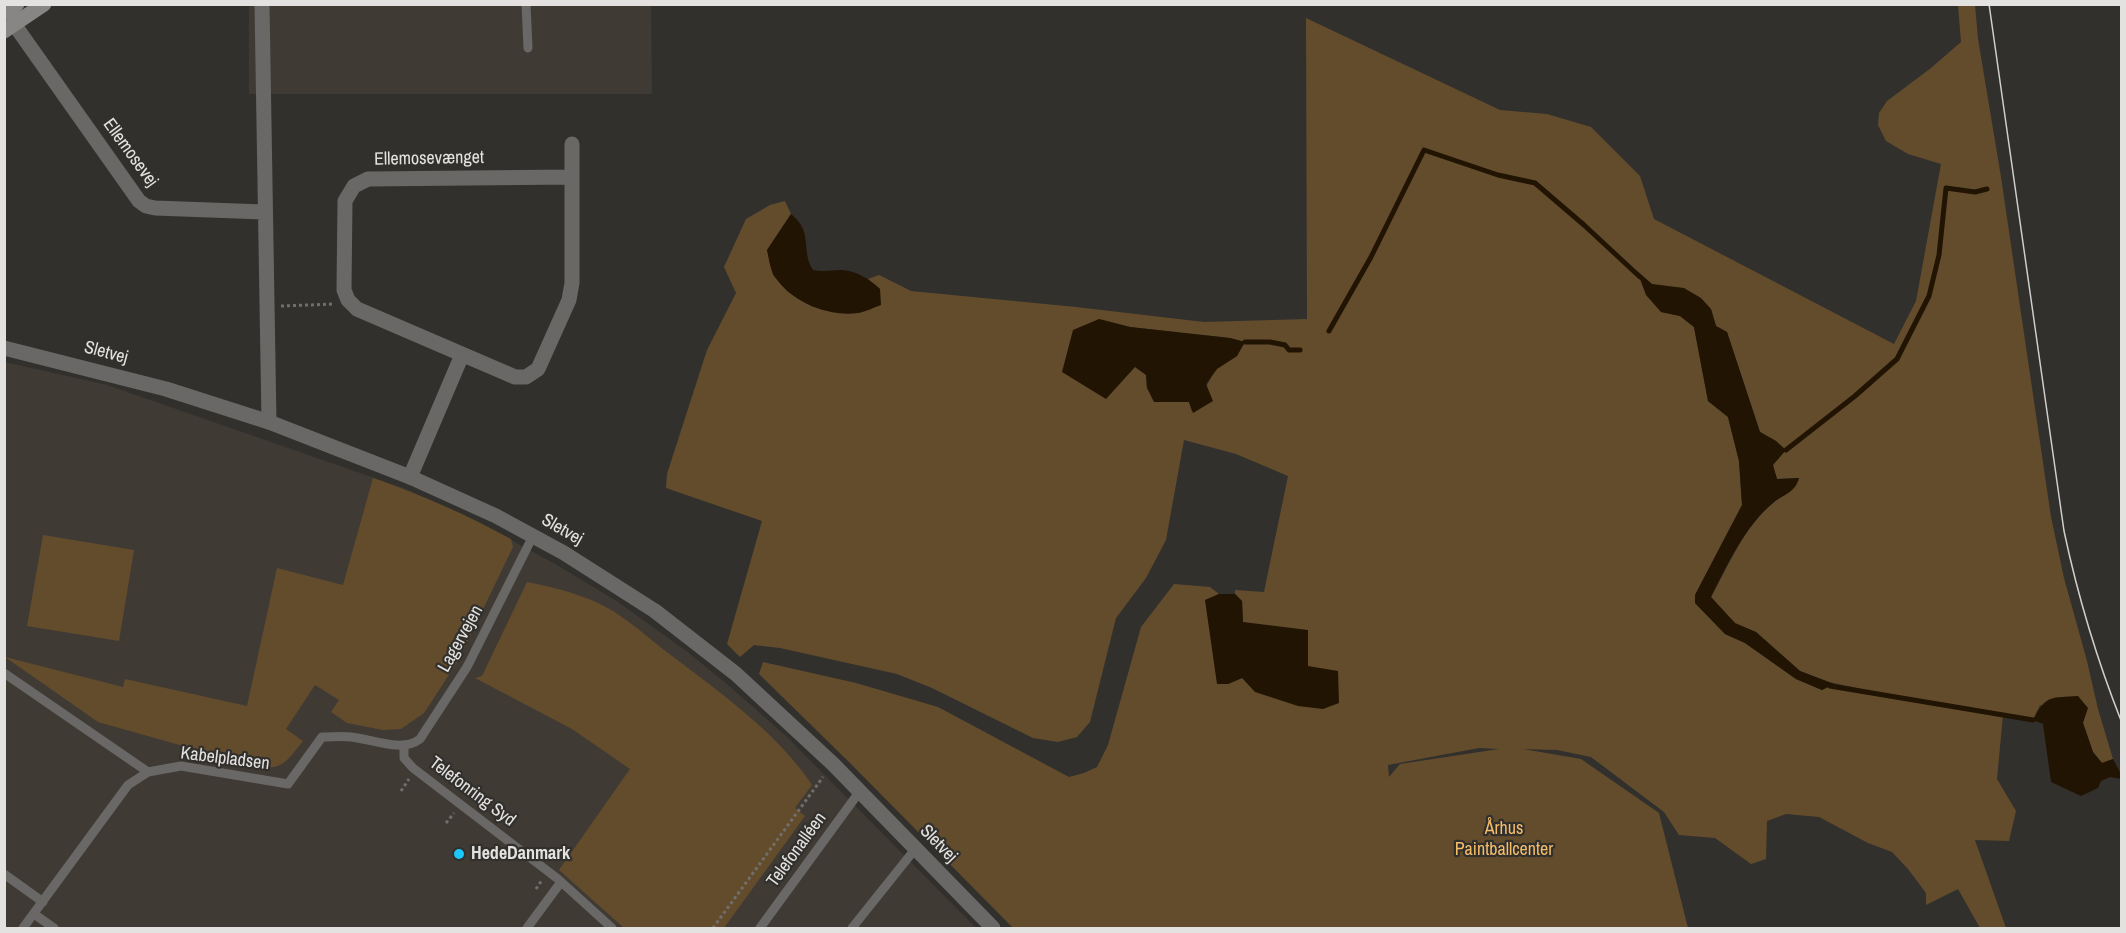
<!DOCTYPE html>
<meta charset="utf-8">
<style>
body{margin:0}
#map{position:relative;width:2126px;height:933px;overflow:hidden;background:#32302d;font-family:"Archivo Narrow",sans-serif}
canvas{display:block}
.frame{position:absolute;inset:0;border:6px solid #e3e2e0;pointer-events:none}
</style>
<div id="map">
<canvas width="2126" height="933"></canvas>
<div class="frame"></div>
</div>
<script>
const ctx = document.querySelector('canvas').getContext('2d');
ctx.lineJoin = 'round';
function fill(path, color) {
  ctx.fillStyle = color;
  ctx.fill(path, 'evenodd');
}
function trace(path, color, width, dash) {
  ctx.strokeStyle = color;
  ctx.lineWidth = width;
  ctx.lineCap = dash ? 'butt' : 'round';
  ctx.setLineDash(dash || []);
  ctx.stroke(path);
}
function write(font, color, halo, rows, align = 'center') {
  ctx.font = font + ' "Archivo Narrow",sans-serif';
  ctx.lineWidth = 4.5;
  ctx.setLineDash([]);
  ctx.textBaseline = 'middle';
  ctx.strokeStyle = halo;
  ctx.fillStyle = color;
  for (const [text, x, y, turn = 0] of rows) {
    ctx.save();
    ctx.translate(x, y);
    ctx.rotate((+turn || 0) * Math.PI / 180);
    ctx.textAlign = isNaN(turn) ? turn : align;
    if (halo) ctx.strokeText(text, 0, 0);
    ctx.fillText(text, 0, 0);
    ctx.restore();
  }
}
const built = new Path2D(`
 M 249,5 L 651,5 L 652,94 L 249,94 Z
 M 5,362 L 107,385 L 406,489 L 491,529 L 557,565 L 618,602 L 689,653 L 728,685 L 787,737 L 976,928 L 5,928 Z`);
const green = new Path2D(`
 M 1958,5 L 1975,5 L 1978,39 L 2001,177 L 2051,517 L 2064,578 L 2087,661 L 2098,709 L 2113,759 L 2102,763 L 2093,752 L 2083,723 L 2040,705 L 2033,720 L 2003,715 L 1997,779 L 2016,811 L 2009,841 L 1975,840 L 2006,928 L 1980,928 L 1958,889 L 1926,905 L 1926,893 L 1908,869 L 1892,852 L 1868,843 L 1819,817 L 1786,814 L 1767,821 L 1766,859 L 1751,864 L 1715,838 L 1679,835 L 1664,812 L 1591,757 L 1557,750 L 1523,749 L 1581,759 L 1659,813 L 1688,928 L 1013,928 L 851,764 L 759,674 L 763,662 L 856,683 L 938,707 L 1069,777 L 1084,773 L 1097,767 L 1108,745 L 1141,627 L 1174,584 L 1210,587 L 1219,594 L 1206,600 L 1228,684 L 1242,678 L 1308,667 L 1243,622 L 1242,601 L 1235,594 L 1235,590 L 1264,592 L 1288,476 L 1236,454 L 1184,440 L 1166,540 L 1146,578 L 1116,618 L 1090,722 L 1077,737 L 1058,742 L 1033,738 L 932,688 L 897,674 L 780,648 L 754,645 L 740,657 L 727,644 L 762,521 L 666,488 L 667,474 L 707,350 L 736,293 L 724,267 L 746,219 L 770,205 L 785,201 L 791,214 L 767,250 L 773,275 L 787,291 L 813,307 L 880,289 L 868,279 L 879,275 L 911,291 L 1076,307 L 1204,322 L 1307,319 L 1306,18 L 1500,110 L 1547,114 L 1591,127 L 1640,176 L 1654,219 L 1894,344 L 1916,301 L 1941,164 L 1908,154 L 1886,141 L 1878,125 L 1879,113 L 1887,101 L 1931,68 L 1961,42 ZM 1638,272 L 1652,284 L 1711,309 L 1716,326 L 1727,332 L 1760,432 L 1776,441 L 1773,466 L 1777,479 L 1799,478 C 1794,494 1784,493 1773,503 C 1744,527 1729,565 1711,597 L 1735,624 L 1756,632 L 1800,671 L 1829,682 L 1905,698 L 1830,686 L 1822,690 L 1796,679 L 1745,643 L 1725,634 L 1695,603 L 1695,595 L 1742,505 L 1739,461 L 1728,417 L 1708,401 L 1694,327 L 1680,316 L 1661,312 ZM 1098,319 L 1130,327 L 1230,338 L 1244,342 L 1237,356 L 1216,369 L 1192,412 L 1189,402 L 1147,388 L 1146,375 L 1134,366 ZM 1479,748 L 1499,749 L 1400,764 L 1389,777 L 1388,765 Z
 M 373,478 C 420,494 467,515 511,539 L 513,547 L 458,661 L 424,713 L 401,729 L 383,730 L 347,723 L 331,712 L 339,700 L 315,685 L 286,729 L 303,741 C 286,762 283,771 254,766 L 98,722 L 5,657 L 123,687 L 125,679 L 247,706 L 277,568 L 343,585 Z
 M 43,535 L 134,550 L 119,641 L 27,626 Z
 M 527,582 C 556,588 587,595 613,611 C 632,623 650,639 668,653 C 716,689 779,734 812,785 L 795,808 L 805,816 L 724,928 L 624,928 L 559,870 L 630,769 L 572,729 L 475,678 L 482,676 Z`);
const water = new Path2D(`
 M 791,214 C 814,232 800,250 813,270 C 823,272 832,270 842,270 C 857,271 869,279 880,289 L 881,305 C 874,307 866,312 858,313 C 828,317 792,302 775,277 C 770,270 769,258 767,250 Z
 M 1637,271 L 1652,284 L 1684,288 L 1701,298 L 1711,309 L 1716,326 L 1727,332 L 1760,432 L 1776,441 L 1786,450 L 1773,465 L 1777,479 L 1799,478 C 1794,494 1785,493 1773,503 C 1745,526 1727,565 1711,597 L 1735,623 L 1756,632 L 1800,671 L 1834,684 L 1822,690 L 1796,679 L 1745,643 L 1725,634 L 1695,603 L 1695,595 L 1742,505 L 1739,461 L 1728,417 L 1708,401 L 1694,327 L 1680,316 L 1661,312 L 1646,295 Z
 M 1099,319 L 1130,327 L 1230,338 L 1245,342 L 1237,356 L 1217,369 L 1206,384 L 1213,401 L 1193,413 L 1189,402 L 1154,402 L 1147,388 L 1146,375 L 1135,367 L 1106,399 L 1062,372 L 1073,330 Z
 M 1219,594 L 1235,594 L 1242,601 L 1243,622 L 1308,630 L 1308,666 L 1338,671 L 1339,703 L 1323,709 L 1298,706 L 1255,692 L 1242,678 L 1228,684 L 1217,684 L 1205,600 Z
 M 2078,696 L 2088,708 L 2083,723 L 2093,752 L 2102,763 L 2113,759 L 2122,776 L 2121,779 L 2110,777 L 2101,781 L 2098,788 L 2081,796 L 2051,782 L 2043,724 L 2033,720 C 2046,694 2052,698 2078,696 Z`);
const stream = new Path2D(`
 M 1329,331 L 1371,257 L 1424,150 L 1498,175 L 1535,183 L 1584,225 L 1640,277
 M 1245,342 L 1270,342 L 1285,345 L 1289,350 L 1300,350
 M 1786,450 L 1855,396 L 1897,359 L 1929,296 L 1939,255 L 1946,188 L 1975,192 L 1987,189
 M 1830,686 L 2033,720`);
const path = new Path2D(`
 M 281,306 L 335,304
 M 401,791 L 409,779
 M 446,823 L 454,813
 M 491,856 L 498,846
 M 536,889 L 542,880
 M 713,928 L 823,777`);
const service = new Path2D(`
 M 526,4 L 528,48
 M 4,673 L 148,772
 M 404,745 L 404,758 L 413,768 L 558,879 L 612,928
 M 4,874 L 43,902
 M 34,914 L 54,928
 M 23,928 L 128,785 L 148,772 L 181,766 L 288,784 L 322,737 C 332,737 342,736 351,737 C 372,739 402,753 420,739 L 467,667 L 533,536
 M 527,928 L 561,882
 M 760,928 L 860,791
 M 852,928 L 916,848`);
const minor = new Path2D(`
 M 262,4 L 269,422
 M 14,24 L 139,201 L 146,206 L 155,208 L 264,212
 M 572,177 L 572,283 L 569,300 L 538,369 L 526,377 L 515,377 L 357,309 L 348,300 L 344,290 L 345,201 L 354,186 L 368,179 L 572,177 L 572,144
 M 410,477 L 462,355`);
const tertiary = new Path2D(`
 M 4,348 L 166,389 L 269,422 L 410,477 L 496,516 L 564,553 L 655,611 L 736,674 L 833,764 L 993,928`);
const secondary = new Path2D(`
 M 4,13 L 17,4
 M 4,31 L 44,4`);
const tram = new Path2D(`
 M 1989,4 L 2064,531 C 2078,597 2097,660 2122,723`);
const markers = [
 [459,854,6,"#1cc9fc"]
];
const streetNames = [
 ["Ellemosevej",130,153,54],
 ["Ellemosevænget",429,159,-1],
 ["Sletvej",106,353,15],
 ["Sletvej",562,530,30],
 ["Lagervejen",461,639,-61],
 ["Kabelpladsen",225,759,7],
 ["Telefonring Syd",472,792,37],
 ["Sletvej",938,844,46],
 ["Telefonalléen",797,850,-54]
];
const parkNames = [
 ["Århus",1504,829],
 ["Paintballcenter",1504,850]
];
const poiNames = [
 ["HedeDanmark",471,854]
];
fill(built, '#403a34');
fill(green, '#634c2c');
fill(water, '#211403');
trace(stream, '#211403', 5);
trace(path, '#716f6c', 3, [3, 3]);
trace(service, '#696866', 9);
trace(minor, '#696866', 15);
trace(tertiary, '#696866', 15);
trace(secondary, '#888684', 15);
trace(tram, '#d0cfcd', 1.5);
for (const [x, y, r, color] of markers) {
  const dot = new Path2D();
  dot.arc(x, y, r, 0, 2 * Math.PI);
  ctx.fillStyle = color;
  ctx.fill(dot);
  trace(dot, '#32302d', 2);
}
write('18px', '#e3e2e0', '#32302d', streetNames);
write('18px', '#f6bd6a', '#32302d', parkNames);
write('bold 18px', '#e3e2e0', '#32302d', poiNames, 'left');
</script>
